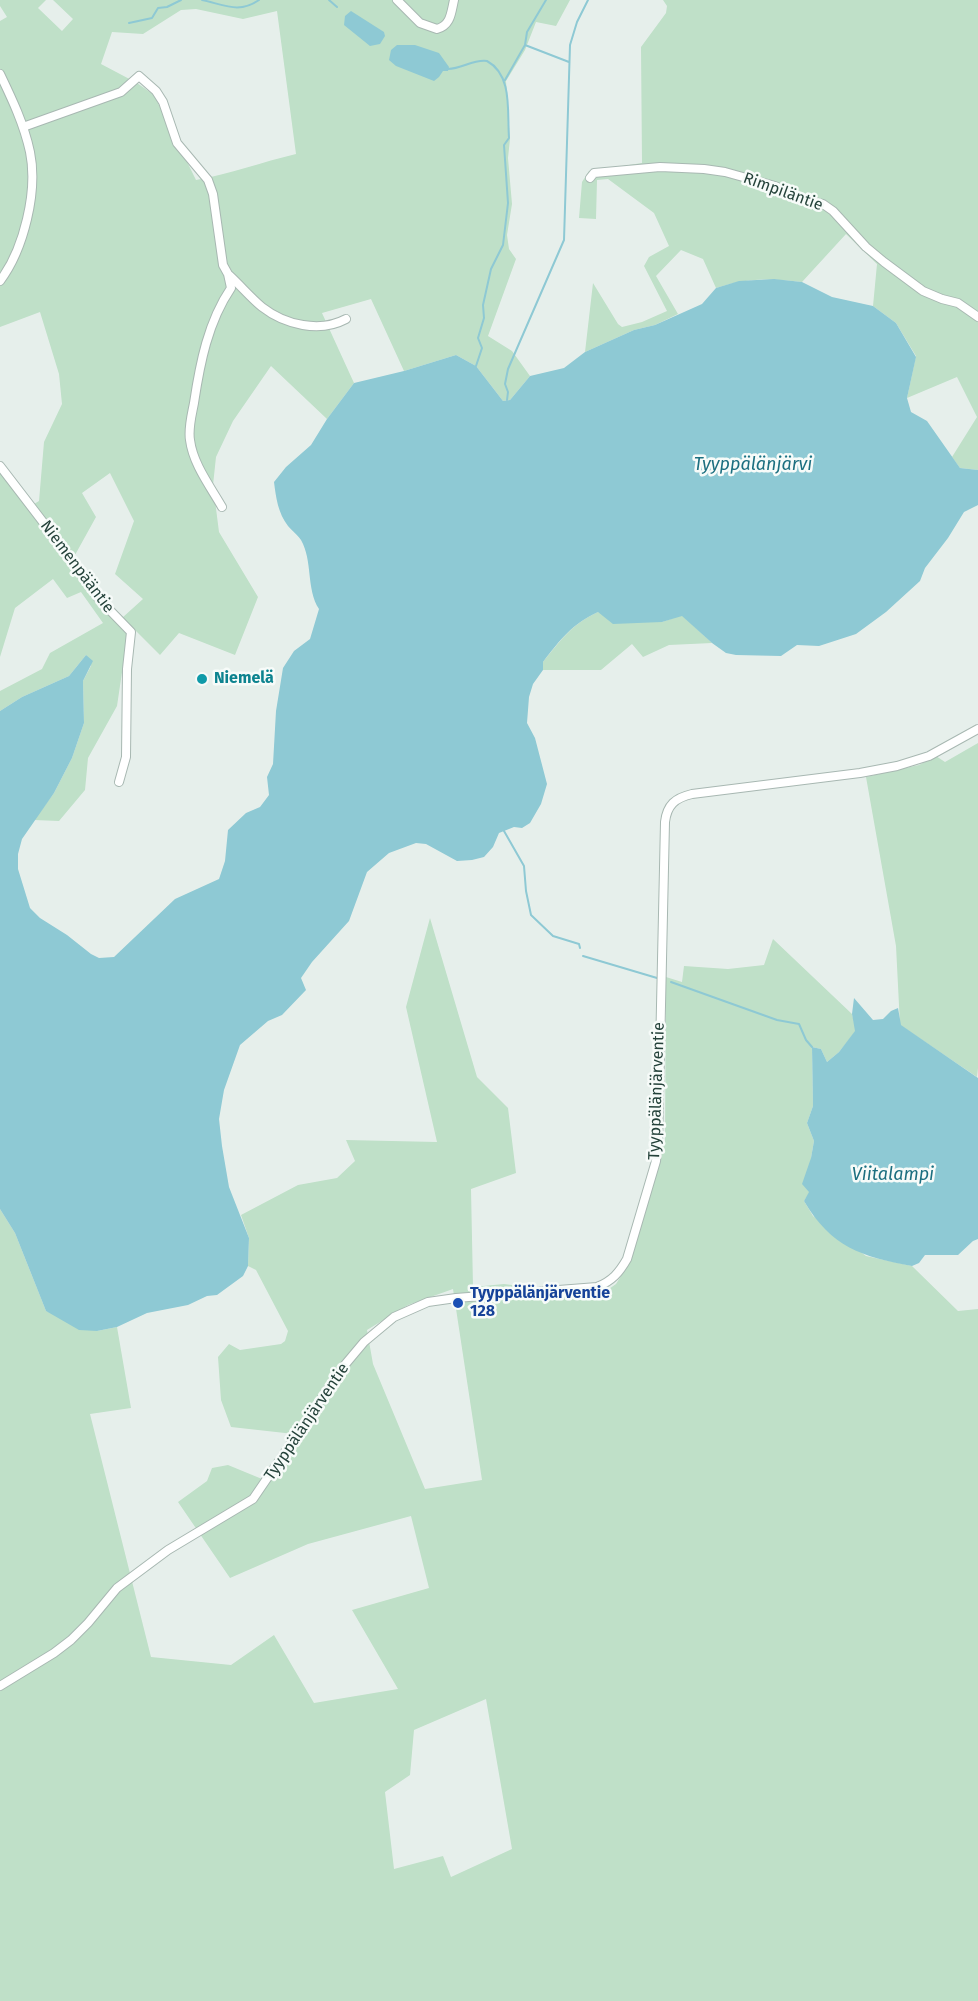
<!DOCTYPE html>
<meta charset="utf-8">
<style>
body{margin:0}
canvas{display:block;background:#e6efeb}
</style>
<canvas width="978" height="2001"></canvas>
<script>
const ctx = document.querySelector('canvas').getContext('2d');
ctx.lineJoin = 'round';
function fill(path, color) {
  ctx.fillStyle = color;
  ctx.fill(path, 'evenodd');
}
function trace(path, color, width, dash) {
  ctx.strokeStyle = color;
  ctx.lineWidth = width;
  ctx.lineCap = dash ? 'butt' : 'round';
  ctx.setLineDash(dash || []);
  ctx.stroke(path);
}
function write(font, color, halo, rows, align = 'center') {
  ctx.font = font + ' "Fira Sans",sans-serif';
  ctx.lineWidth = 5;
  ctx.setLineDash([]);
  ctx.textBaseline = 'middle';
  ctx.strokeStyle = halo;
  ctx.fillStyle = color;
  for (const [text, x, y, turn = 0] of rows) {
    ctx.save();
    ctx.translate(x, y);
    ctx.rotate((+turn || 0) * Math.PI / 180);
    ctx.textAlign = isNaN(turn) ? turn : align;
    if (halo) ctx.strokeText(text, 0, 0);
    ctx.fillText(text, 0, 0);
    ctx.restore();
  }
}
const green = new Path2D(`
 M 0,0 L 46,0 L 38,8 L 62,31 L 73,19 L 53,0 L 570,0 L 556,26 L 536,22 L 525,50 L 506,81 L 510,139 L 508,158 L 512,204 L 507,235 L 509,249 L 516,259 L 488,336 L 512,351 L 530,376 L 510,400 L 503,401 L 476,366 L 456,355 L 404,371 L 371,299 L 322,313 L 354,383 L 327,419 L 271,366 L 233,421 L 216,457 L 213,485 L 219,532 L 258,597 L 235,655 L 179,633 L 160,655 L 133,628 L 128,632 L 117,706 L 88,758 L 85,790 L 59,821 L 34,820 L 54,793 L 72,758 L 84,723 L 83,681 L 91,666 L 86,655 L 69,676 L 22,697 L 0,711 L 0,691 L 42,669 L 50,653 L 103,623 L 81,592 L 67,598 L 53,579 L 15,608 L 0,657 L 0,468 L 29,507 L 39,501 L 44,442 L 62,404 L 59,374 L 40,312 L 0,327 L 0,21 L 7,17 L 0,6 ZM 196,9 L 243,19 L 277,11 L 296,154 C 262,162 230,174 196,180 L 154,95 L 137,83 L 101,64 L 112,32 L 143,34 L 181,10 ZM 110,473 L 134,521 L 115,574 L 143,599 L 122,618 L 96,589 L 75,555 L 96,517 L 82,493 Z
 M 663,0 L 978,0 L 978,470 L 960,468 L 952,457 L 977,417 L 957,377 L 907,398 L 916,356 L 896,323 L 873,306 L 877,264 L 846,234 L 802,282 C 769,278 747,278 716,288 L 703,259 L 681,250 L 656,276 L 678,314 L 655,325 L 634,330 L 585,352 L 593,283 L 618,324 L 622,327 L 642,322 L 667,311 L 644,266 L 649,257 L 669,246 L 654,213 L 608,179 L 597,180 L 596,219 L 579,218 L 582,182 L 589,171 L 642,163 L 641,47 L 666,13 L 667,6 Z
 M 598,612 L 662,622 L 682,615 L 712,643 L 669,645 L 643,657 L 632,644 L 601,670 L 543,670 L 543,662 C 560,641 573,623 598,612 Z
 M 978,743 L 978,1068 L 977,1077 L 900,1025 L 896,946 L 866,777 L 919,765 L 936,756 L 945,762 Z
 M 430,918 L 477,1077 L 508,1108 L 516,1173 L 471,1189 L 473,1287 L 504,1284 L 599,1296 L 616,1284 L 631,1260 L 665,1141 L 666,977 L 682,982 L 684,966 L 728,969 L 764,965 L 773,939 L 852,1014 L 856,1031 L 839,1052 L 827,1062 L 821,1049 L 812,1047 L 813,1106 L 807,1123 L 814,1141 L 811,1158 L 810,1192 L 804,1201 L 813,1216 L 866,1256 L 912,1266 L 958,1311 L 978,1309 L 978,2001 L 0,2001 L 0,1209 L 15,1233 L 46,1311 L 97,1331 L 117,1327 L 131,1408 L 90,1414 L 151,1657 L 231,1665 L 274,1635 L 314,1703 L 398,1689 L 352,1610 L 429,1588 L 411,1516 L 308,1544 L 230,1578 L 178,1502 L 207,1481 L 212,1468 L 228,1465 L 262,1479 L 294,1434 L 231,1427 L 221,1400 L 218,1357 L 229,1344 L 240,1350 L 281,1344 L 285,1341 L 288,1331 L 256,1270 L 248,1266 L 249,1238 L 241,1215 L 298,1185 L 337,1178 L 355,1161 L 346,1140 L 437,1142 L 406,1007 ZM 453,1289 L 482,1480 L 425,1489 L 373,1364 L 367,1330 L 408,1305 ZM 486,1699 L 512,1849 L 451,1877 L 443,1856 L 394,1869 L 385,1792 L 410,1775 L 414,1730 Z`);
const water = new Path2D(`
 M 351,11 L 384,32 L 385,36 L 380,44 L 370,46 L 344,25 L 345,16 Z
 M 397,45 L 415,45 L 439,53 L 449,67 L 448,71 L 443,71 L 439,77 L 434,81 L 396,66 L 389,60 L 391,50 Z
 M 774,279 L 802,282 L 832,297 L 873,306 L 896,323 L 916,357 L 907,398 L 911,412 L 927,421 L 960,468 L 978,470 L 978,505 L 964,512 L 948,538 L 925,568 L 920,581 L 886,612 L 856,634 L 819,646 L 797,645 L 781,656 L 736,655 L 726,653 L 712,643 L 682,616 L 662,622 L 613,624 L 598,612 C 573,623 559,641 543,662 L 543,670 L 533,684 L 529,697 L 527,723 L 535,738 L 547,784 L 541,804 L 530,823 L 522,828 L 514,827 L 499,833 L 493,847 L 484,857 L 472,860 L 457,861 L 426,844 L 416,843 L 389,853 L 367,872 L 349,921 L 312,962 L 301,978 L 306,990 L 282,1015 L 268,1021 L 240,1045 L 224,1090 L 219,1119 L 222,1146 L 229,1187 L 249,1238 L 248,1266 L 243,1276 L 217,1295 L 207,1296 L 188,1305 L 147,1313 L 117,1327 L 97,1331 L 79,1330 L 46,1311 L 15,1233 L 0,1209 L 0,711 L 22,697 L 69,676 L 86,655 L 93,661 L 83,681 L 84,723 L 72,758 L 54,793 L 22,839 L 18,854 L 18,869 L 30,908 L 40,918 L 67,935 L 91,954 L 99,958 L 114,957 L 175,899 L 219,879 L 225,861 L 228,830 L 246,813 L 260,807 L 269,795 L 267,777 L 273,764 L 276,711 L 283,668 L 294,651 L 310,639 L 319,609 C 306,589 313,561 301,540 C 298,535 292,531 288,526 C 278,513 276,498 274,482 L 286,467 L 311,445 L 327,419 L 354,383 L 404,371 L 456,355 L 476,366 L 503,401 L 510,400 L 530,376 L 564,368 L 585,352 L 634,330 L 655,325 L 702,304 L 716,288 L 739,281 Z
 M 854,998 L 873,1020 L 883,1019 L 891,1011 L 898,1008 L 901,1025 L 978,1078 L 978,1239 L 973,1241 L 958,1255 L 925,1255 L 919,1263 L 912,1266 C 862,1257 831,1247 804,1201 L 809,1192 L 802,1184 L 811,1158 L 814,1141 L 807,1123 L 813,1106 L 812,1047 L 821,1049 L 827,1062 L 839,1052 L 855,1031 L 852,1014 Z`);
const stream = new Path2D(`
 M 202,0 C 225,5 239,14 259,0
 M 329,0 L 337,7
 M 129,23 L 152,18 L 158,8 L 167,7 L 181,0
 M 525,45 L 527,32 L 546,0
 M 448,69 C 462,69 473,59 487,61 C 513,75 507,112 509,138 L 504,145 L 508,203 L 503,245 L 491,269 L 483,305 L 484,318 L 478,338 L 482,348 L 476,366
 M 505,80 L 525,45 L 569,62
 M 507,400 L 508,392 L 505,384 L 508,369 L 564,240 L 570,45 L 577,22 L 588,0
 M 504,831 L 524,866 L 526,891 L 531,915 L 553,936 L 579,944 L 580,948
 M 583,956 L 657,978
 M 671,982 L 777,1020 L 799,1024 L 806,1040 L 812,1047`);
const minor = new Path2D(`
 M 397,0 L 420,23 L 437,29 C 451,25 451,13 454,0
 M 0,74 C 12,99 24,124 30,152 C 38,191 24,249 0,281
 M 23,127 L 121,92 L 139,76 L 156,91 L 163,102 L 177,143 L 208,180 L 213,194 L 223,265 L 228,274 L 231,288 C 208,322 200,363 194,403 C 192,414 188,428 190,440 C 193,464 210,486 222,507
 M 590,178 L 594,173 L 660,167 L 704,169 L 725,172 L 775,186 L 804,199 L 823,204 L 833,211 L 866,247 L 884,262 L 923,291 L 942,299 L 958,303 L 978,317
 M 229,275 C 240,285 251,298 262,307 C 285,325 320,333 346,319
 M 0,466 L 66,552 L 98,598 L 131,632 L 127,669 L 126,757 L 119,782
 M 0,1686 L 54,1653 L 71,1640 L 88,1623 L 117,1588 L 168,1550 L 253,1499 L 343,1367 L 364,1342 L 394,1317 L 428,1302 L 456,1298 L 597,1287 C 612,1281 619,1273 627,1259 L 656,1161 L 658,1143 L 665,822 C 667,805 675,798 692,794 L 860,773 L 897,766 L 929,756 L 978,729`);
const markers = [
 [202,679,6,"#0f9aa8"],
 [458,1303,6,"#1a4fb4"]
];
const streetNames = [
 ["Rimpiläntie",783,192,20],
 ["Niemenpääntie",77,567,53],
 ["Tyyppälänjärventie",657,1091,-88],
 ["Tyyppälänjärventie",307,1422,-56]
];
const cultureNames = [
 ["Niemelä",214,679]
];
const transitNames = [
 ["Tyyppälänjärventie",470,1294],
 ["128",470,1312]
];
const waterNames = [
 ["Tyyppälänjärvi",753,465],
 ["Viitalampi",893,1175]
];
fill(green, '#bfe0c8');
fill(water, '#8ec9d4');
trace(stream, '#8ec9d4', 2);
trace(minor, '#a8b8b2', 10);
trace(minor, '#fff', 8);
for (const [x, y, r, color] of markers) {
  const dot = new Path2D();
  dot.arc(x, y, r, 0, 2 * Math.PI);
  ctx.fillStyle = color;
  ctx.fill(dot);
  trace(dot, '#f7fbf9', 2);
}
write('16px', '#24423a', '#f7fbf9', streetNames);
write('bold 16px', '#0d838f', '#f7fbf9', cultureNames, 'left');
write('bold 16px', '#164399', '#f7fbf9', transitNames, 'left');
write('italic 18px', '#1c6f80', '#f7fbf9', waterNames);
</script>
